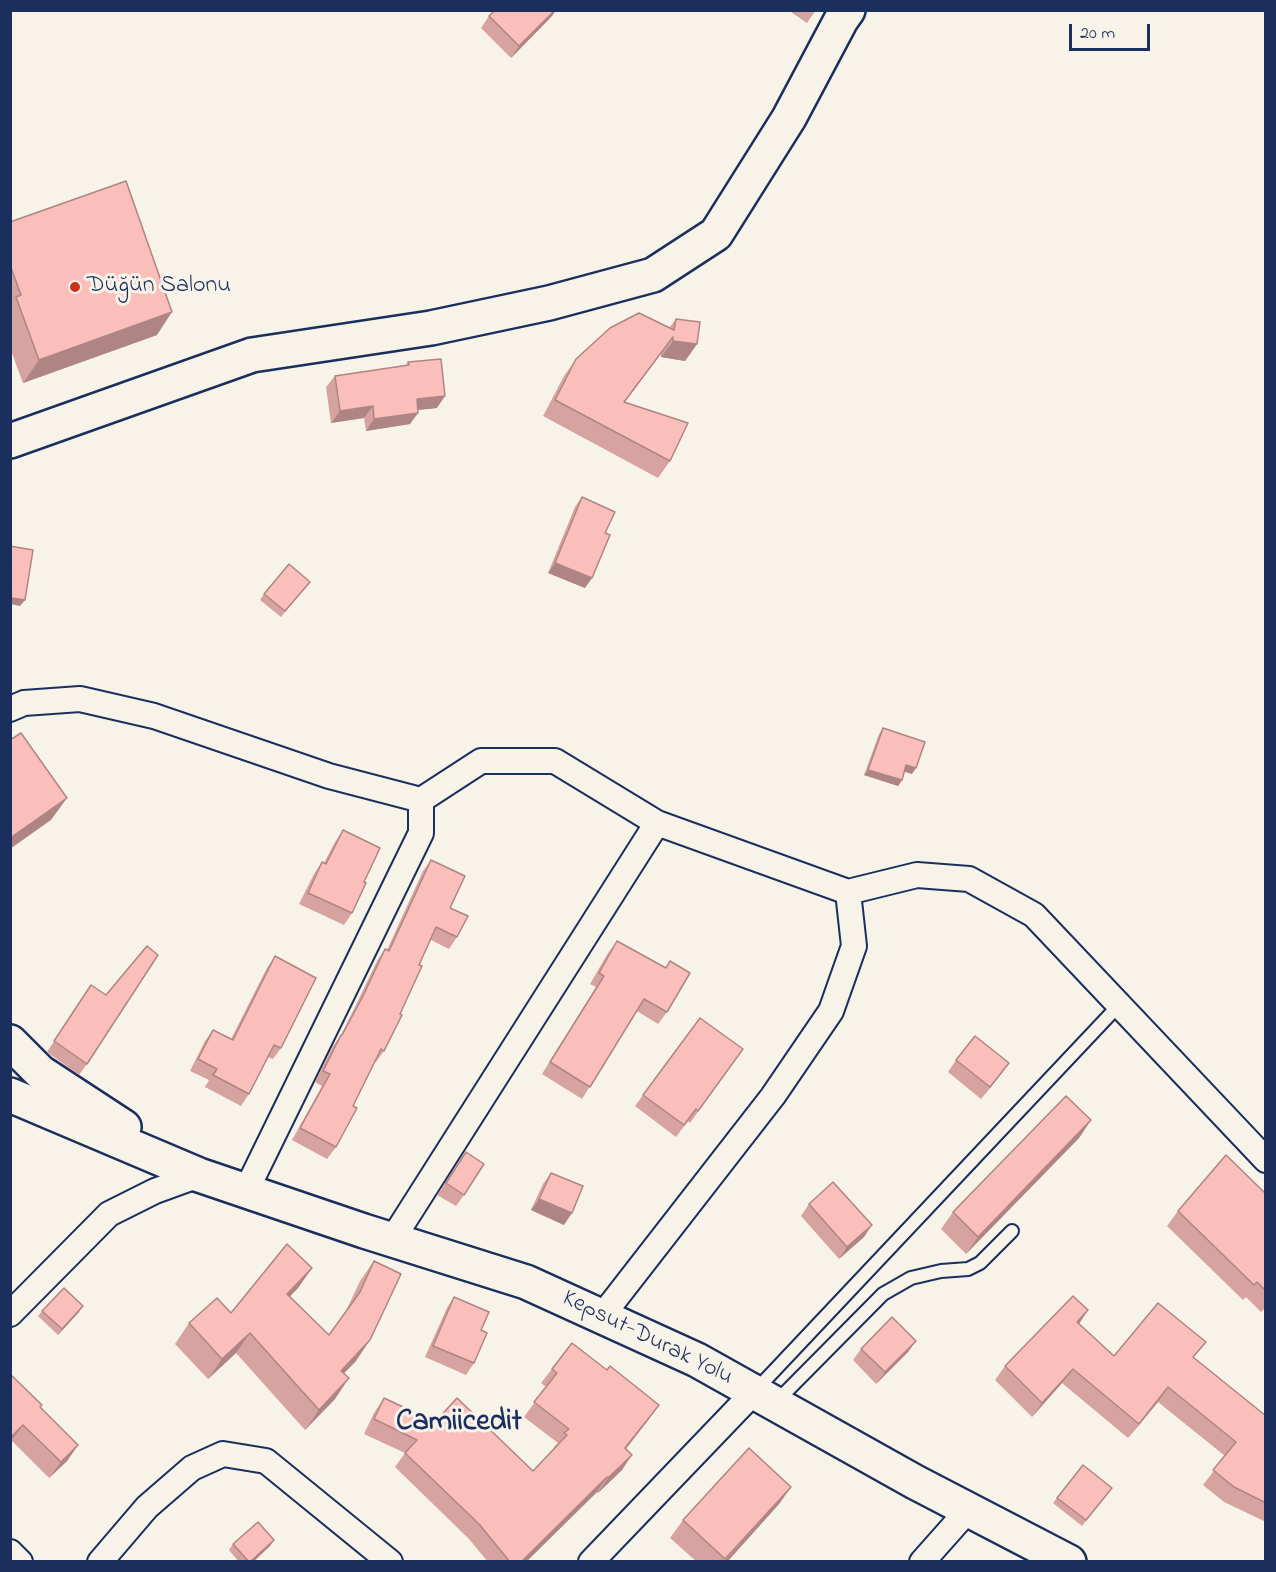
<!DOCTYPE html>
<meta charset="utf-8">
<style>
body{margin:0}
#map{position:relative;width:1276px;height:1572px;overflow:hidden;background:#f7f3e8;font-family:"Indie Flower",sans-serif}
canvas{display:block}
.frame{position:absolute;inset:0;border:12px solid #1b2f5e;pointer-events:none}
.scale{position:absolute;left:1069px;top:24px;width:81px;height:27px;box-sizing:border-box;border:3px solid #1b2f5e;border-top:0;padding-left:8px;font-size:18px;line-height:21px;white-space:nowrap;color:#1b2f5e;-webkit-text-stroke:4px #f7f3e8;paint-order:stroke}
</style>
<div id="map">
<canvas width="1276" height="1572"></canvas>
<div class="frame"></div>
<div class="scale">20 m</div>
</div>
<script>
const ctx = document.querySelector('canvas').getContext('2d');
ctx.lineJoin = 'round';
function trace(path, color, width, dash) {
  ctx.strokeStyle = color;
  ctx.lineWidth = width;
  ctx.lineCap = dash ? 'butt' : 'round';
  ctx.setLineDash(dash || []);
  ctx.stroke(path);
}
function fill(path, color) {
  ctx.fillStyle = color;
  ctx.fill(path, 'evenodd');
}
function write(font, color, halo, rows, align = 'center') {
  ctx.font = font + ' "Indie Flower",sans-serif';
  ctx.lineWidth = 6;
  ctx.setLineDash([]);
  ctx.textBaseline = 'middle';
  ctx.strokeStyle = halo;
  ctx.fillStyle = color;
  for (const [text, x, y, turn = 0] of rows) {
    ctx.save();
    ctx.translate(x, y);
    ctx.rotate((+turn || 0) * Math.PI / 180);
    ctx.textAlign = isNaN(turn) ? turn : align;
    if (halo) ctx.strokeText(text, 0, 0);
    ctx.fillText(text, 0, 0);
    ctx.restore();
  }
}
const lane = new Path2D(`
 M 755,1391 L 1119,1005
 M 776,1402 L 883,1294 L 911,1278 L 941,1271 L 968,1269 L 980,1263 L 1012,1231`);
const street = new Path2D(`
 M 10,709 L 24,703 L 80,699 L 154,716 L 329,776 L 421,800 L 481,761 L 555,761 L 657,823 L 848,892 L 917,875 L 969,879 L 1034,915 L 1266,1160
 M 246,1191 L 421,833 L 421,800
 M 392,1240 L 657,823
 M 10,1314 L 109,1214 L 155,1191 L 199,1175
 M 602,1316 L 773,1096 L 831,1011 L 854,946 L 848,892
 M 10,1552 L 20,1562
 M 100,1562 L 147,1507 L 192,1468 L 223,1454 L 266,1461 L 390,1562
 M 591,1562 L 754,1392
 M 922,1562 L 969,1509`);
const secondary = new Path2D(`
 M 10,441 L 252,355 L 431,328 L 549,303 L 653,275 L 716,234 L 789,118 L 841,20 L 848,10
 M 10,1042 L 40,1072 L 124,1127
 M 10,1095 L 199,1175 L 364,1231 L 526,1282 L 697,1360 L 915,1482 L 1069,1562`);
const wall = new Path2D(`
 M 495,10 L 556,10 L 552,16 L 511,58 L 481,28 L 489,16 Z
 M 788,10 L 816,10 L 807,23 Z
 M 10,222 L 157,335 L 23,383 L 10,348 Z
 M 676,319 L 697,344 L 685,361 L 661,357 L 661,353 L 625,402 L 670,461 L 658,478 L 543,416 L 564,376 L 576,359 L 669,328 Z
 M 408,362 L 437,408 L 418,410 L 410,424 L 366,431 L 364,418 L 331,423 L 326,387 L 335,376 L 406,365 Z
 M 582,497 L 605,533 L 585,588 L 548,573 L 575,507 Z
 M 310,582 L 281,617 L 260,600 L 264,594 Z
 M 883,728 L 912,774 L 905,771 L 902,780 L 898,786 L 864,775 L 879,734 Z
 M 343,830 L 364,882 L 352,913 L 344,925 L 299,904 L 314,874 L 322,862 L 324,863 L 335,842 Z
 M 431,860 L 450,908 L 457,937 L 449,949 L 431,940 L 419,965 L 384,1051 L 376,1062 L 375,1062 L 353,1106 L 336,1147 L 327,1159 L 292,1140 L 322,1086 L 315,1082 L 333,1046 L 341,1035 L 355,1007 L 377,961 L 385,949 L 387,950 L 423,871 Z
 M 617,941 L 665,968 L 670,961 L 667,1012 L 658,1024 L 637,1011 L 582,1099 L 542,1074 L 596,987 L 590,984 L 608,953 Z
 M 275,956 L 281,1048 L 273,1059 L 268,1057 L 249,1094 L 241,1106 L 205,1087 L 209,1080 L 190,1071 L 205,1041 L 213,1030 L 231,1039 L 267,968 Z
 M 84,996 L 87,1064 L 79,1075 L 47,1052 Z
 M 743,1049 L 690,1123 L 688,1121 L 676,1137 L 635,1106 L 643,1095 Z
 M 956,1060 L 1001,1074 L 981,1099 L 948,1072 Z
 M 1091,1120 L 1079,1138 L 966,1254 L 941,1229 L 953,1212 Z
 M 466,1152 L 464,1195 L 456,1206 L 437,1195 Z
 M 551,1173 L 564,1225 L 531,1210 L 543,1184 Z
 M 1266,1194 L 1266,1307 L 1261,1312 L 1246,1297 L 1243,1300 L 1167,1226 L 1178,1211 Z
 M 809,1204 L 864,1237 L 839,1259 L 801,1216 Z
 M 374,1261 L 356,1361 L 344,1373 L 335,1399 L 305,1430 L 236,1353 L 208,1379 L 175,1344 L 189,1323 L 231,1313 L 312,1268 L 298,1288 L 290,1296 L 329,1335 L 346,1311 L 360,1281 Z
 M 454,1297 L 481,1330 L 474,1363 L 466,1375 L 425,1357 L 447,1308 Z
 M 1088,1310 L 1079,1324 L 1114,1356 L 1194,1358 L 1266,1416 L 1266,1522 L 1224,1502 L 1203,1485 L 1225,1456 L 1158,1402 L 1128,1438 L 1062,1383 L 1032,1417 L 995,1380 L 1005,1366 Z
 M 42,1311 L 79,1312 L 58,1335 L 38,1316 Z
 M 916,1341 L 908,1352 L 876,1384 L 853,1360 L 861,1349 Z
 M 552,1369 L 649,1419 L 626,1449 L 622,1470 L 598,1493 L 597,1492 L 526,1562 L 488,1562 L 469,1539 L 395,1467 L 405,1453 L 364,1434 L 374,1413 L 384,1398 L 533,1471 L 555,1448 L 554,1447 L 558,1443 L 524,1417 L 546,1387 L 541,1383 Z
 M 10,1374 L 40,1408 L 78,1445 L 67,1461 L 49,1478 L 12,1441 Z
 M 791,1487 L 779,1504 L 727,1562 L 697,1562 L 670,1538 L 683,1520 Z
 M 1108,1494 L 1082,1526 L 1053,1503 L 1057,1498 Z
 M 274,1540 L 270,1546 L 253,1562 L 239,1562 L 229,1550 L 233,1544 Z`);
const shadedWall = new Path2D(`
 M 555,10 L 556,10 L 552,16 L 511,58 L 519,46 Z
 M 172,312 L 157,335 L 23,383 L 39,360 Z
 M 673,337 L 661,353 L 612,419 L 624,402 Z
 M 673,341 L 697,344 L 685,361 L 661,357 Z
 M 445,396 L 437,408 L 408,411 L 417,399 Z
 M 373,406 L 364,418 L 331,423 L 340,411 Z
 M 418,413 L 410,424 L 366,431 L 374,419 Z
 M 555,563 L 592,578 L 585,588 L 548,573 Z
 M 12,598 L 25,600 L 20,606 L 10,604 Z
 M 906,765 L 916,768 L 912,774 L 902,771 Z
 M 868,770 L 902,780 L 898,786 L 864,775 Z
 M 67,798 L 51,820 L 10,849 L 10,838 Z
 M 1009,1063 L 1001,1074 L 981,1099 L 990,1087 Z
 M 1091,1120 L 1079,1138 L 966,1254 L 978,1237 Z
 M 539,1199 L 572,1213 L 564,1225 L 531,1210 Z
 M 872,1225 L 864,1237 L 839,1259 L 847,1247 Z
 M 312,1268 L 298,1288 L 273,1314 L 287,1294 Z
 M 83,1306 L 79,1312 L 58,1335 L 62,1329 Z
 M 1088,1310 L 1078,1325 L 1077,1322 Z
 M 250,1333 L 236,1353 L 208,1379 L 222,1359 Z
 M 370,1340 L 356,1361 L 327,1391 L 341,1371 Z
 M 916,1341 L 908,1352 L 876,1384 L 885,1372 Z
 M 1073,1369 L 1062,1383 L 1032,1417 L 1042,1403 Z
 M 349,1378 L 335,1399 L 305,1430 L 319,1410 Z
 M 1168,1387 L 1158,1402 L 1128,1438 L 1139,1424 Z
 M 659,1405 L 649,1419 L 615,1462 L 625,1448 Z
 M 23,1425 L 10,1442 L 10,1438 Z
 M 78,1445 L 67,1461 L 49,1478 L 61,1462 Z
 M 632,1455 L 622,1470 L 598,1493 L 608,1478 Z
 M 607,1477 L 597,1492 L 526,1562 L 521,1562 Z
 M 791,1487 L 779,1504 L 727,1562 L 724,1562 Z
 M 274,1540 L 270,1546 L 253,1562 L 250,1562 Z`);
const building = new Path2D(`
 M 495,10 L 555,10 L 519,46 L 489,16 Z
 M 126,181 L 172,312 L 39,360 L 16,297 L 21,295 L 10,265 L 10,222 Z
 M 639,313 L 674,330 L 676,319 L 700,322 L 697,344 L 673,341 L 673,337 L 624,402 L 688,423 L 670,461 L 555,400 L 576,359 L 610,328 Z
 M 441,359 L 445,396 L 417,399 L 418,413 L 374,419 L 373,406 L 340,411 L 335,376 L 409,365 L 408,362 Z
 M 582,497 L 615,512 L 605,533 L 610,535 L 592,578 L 555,563 Z
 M 10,546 L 33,550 L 25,600 L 12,598 L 10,604 Z
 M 289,564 L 310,582 L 285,611 L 264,594 Z
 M 883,728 L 925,742 L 916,768 L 906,765 L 902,780 L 868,770 Z
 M 21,733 L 67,798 L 10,838 L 10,740 Z
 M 343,830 L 380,848 L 364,882 L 366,883 L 352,913 L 308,893 L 322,862 L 326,864 Z
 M 431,860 L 465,876 L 450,908 L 468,916 L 457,937 L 436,927 L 419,965 L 422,966 L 400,1014 L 402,1015 L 384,1051 L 381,1049 L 353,1106 L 357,1108 L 336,1147 L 300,1128 L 330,1074 L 323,1071 L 341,1035 L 342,1035 L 363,996 L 385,949 L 389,951 Z
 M 617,941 L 666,968 L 670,961 L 690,973 L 667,1012 L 644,999 L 590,1087 L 550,1062 L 604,976 L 599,973 Z
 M 147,946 L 158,955 L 87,1064 L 54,1041 L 91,985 L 106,995 Z
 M 275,956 L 316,978 L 281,1048 L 274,1045 L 249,1094 L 213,1075 L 217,1069 L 198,1059 L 213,1030 L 233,1040 Z
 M 700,1018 L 743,1049 L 698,1111 L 696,1109 L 684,1125 L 643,1095 Z
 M 975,1036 L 1009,1063 L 990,1087 L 956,1060 Z
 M 1066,1096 L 1091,1120 L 978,1237 L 953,1212 Z
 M 466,1152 L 484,1164 L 464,1195 L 446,1183 Z
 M 1226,1155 L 1266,1194 L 1266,1291 L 1257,1282 L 1254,1285 L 1178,1211 Z
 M 551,1173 L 583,1186 L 572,1213 L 539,1199 Z
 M 833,1182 L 872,1225 L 847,1247 L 809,1204 Z
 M 287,1244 L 312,1268 L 287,1294 L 329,1335 L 360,1292 L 374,1261 L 401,1274 L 370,1340 L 341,1371 L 349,1378 L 319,1410 L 250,1333 L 222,1359 L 189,1323 L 217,1298 L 231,1313 Z
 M 64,1288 L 83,1306 L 62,1329 L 42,1311 Z
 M 1073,1296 L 1088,1310 L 1077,1322 L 1114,1356 L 1158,1303 L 1206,1342 L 1193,1357 L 1266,1416 L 1266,1503 L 1234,1487 L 1213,1470 L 1236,1442 L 1168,1387 L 1139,1424 L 1073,1369 L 1042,1403 L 1005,1366 Z
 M 454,1297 L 489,1312 L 481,1330 L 487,1333 L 474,1363 L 433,1346 Z
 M 892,1317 L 916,1341 L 885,1372 L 861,1349 Z
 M 572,1343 L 607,1370 L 610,1366 L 659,1405 L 625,1448 L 632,1455 L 608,1478 L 607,1477 L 521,1562 L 510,1562 L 479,1524 L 405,1453 L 417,1440 L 374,1419 L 384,1398 L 435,1422 L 457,1398 L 533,1471 L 567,1435 L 564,1433 L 569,1429 L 534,1402 L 557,1373 L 552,1369 Z
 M 10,1374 L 42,1405 L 40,1407 L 78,1445 L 61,1462 L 23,1425 L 10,1438 Z
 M 749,1448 L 791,1487 L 725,1559 L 683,1520 Z
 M 1083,1465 L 1112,1488 L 1086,1520 L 1057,1498 Z
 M 258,1522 L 274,1540 L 250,1562 L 249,1562 L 233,1544 Z`);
const markers = [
 [75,287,6,"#c8321e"]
];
const poiNames = [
 ["Düğün Salonu",87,287]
];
const streetNames = [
 ["Kepsut-Durak Yolu",647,1339,26]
];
const districtNames = [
 ["Camiicedit",459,1424]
];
trace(lane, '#1b2f5e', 16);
trace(street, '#1b2f5e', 28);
trace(secondary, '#1b2f5e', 38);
trace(lane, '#f7f3e8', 12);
trace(street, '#f7f3e8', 24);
trace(secondary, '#f7f3e8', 33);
fill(wall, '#d7a3a1');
fill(shadedWall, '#af8583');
fill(building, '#fabebb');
trace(building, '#af8583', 1.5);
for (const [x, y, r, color] of markers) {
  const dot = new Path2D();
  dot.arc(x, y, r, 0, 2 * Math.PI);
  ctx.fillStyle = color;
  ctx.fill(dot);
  trace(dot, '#f7f3e8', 2);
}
write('24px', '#1b2f5e', '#f7f3e8', poiNames, 'left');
write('24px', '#1b2f5e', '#f7f3e8', streetNames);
write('bold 30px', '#1b2f5e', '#f7f3e8', districtNames);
</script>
